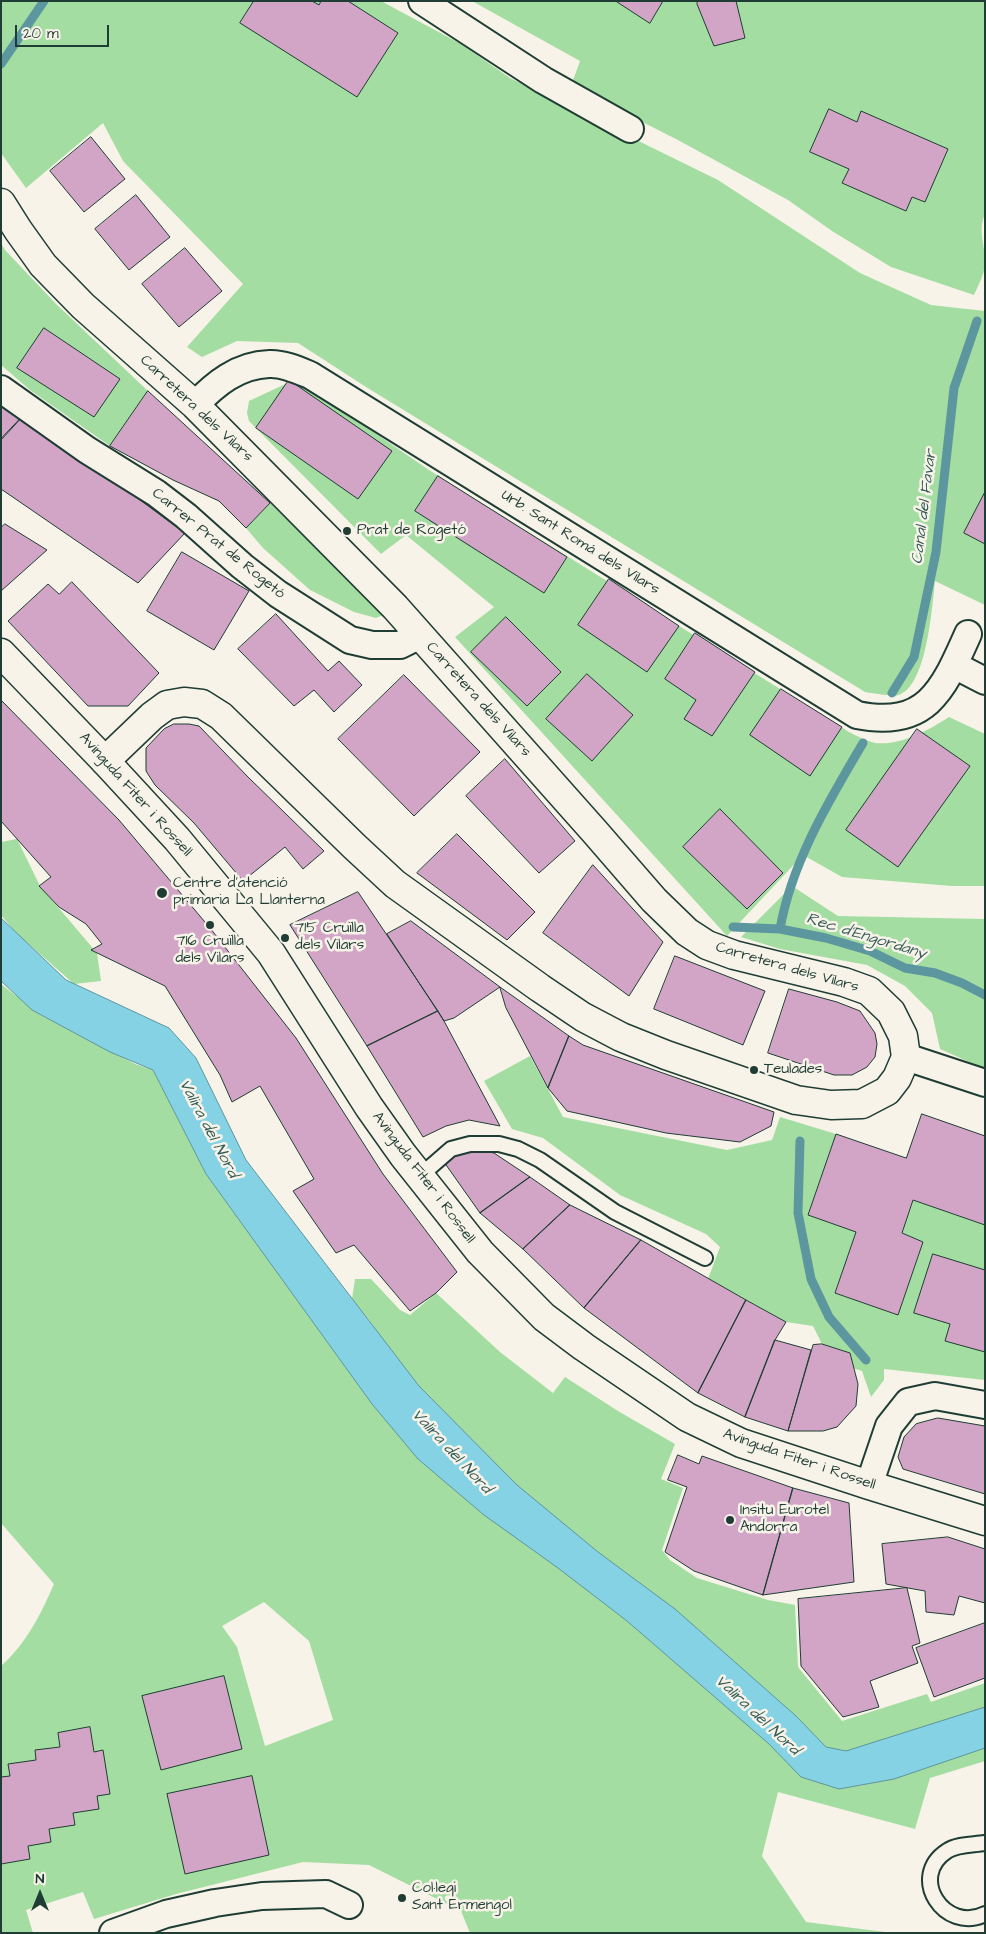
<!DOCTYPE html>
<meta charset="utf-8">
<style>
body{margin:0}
#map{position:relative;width:986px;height:1934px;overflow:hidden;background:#f7f3e8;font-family:"Architects Daughter",sans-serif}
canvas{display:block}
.frame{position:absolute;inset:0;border:2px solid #1f3d34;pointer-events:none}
.north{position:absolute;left:15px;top:1869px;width:50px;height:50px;-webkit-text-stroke:4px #f7f3e8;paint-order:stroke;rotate:0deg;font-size:14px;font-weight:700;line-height:20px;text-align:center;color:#1f3d34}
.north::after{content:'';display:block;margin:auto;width:18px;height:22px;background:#1f3d34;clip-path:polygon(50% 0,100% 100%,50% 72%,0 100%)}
.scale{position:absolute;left:15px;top:25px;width:94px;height:22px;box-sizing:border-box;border:2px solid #1f3d34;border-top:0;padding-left:6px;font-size:15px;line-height:18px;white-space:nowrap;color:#1f3d34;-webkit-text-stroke:4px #f7f3e8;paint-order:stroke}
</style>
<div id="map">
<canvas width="986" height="1934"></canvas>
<div class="frame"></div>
<div class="north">N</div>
<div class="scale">20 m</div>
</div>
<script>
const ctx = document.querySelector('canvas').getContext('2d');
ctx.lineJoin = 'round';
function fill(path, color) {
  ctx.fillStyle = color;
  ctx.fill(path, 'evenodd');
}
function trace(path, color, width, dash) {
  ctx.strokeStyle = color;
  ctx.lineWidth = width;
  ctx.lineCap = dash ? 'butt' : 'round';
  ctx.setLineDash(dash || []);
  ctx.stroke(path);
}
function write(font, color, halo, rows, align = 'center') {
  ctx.font = font + ' "Architects Daughter",sans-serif';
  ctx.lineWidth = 5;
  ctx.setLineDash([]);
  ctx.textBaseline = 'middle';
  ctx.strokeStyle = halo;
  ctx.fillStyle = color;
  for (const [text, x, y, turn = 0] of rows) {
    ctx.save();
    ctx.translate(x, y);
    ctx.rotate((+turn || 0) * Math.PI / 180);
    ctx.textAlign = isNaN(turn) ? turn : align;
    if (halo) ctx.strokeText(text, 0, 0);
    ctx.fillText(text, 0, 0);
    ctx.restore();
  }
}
const green = new Path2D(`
 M 1,1 L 381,1 L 461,44 L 510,78 L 718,180 L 860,273 L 931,305 L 985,311 L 985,605 L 935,581 C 932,607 927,685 899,695 C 892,697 873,693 865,692 L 366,387 L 298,343 L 237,341 L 202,357 L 187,347 L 243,284 L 123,161 L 103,123 L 26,188 L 1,153 Z
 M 472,1 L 985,1 L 985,214 C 977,231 986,246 985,265 C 984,275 978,286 974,295 L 891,267 L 832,231 L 788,200 L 676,139 L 571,86 L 580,61 Z
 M 1,243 L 5,250 L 56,304 L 148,391 L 110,446 L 30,390 L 1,365 Z
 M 296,379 L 429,470 L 849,732 C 857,736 867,741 875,743 C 900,746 929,730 949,717 L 985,734 L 985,886 L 952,886 L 842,877 L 803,855 L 727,936 L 455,637 L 494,607 L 406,535 L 381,554 L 249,421 L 247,413 L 249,401 Z
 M 270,503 L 383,615 L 376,618 L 354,612 L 310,590 L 263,548 L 246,528 Z
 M 17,839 L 40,886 L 97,953 L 101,981 L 74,984 L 15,932 L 1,915 L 1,842 Z
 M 792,886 L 838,916 L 985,919 L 985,1069 L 940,1049 L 932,1013 L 905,986 L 867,965 L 780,949 L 741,937 Z
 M 1,984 L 38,1013 L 135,1064 L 153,1070 L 206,1174 L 352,1376 L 373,1325 L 352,1299 L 355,1279 L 371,1279 L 400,1310 L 410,1315 L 436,1293 L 500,1352 L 553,1393 L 565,1377 L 618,1411 L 675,1444 L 661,1479 L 683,1488 L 662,1550 L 670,1560 L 697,1578 L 768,1600 L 795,1605 L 798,1667 L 842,1721 L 927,1694 L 931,1702 L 985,1683 L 985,1761 L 930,1778 L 915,1829 L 778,1792 L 762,1856 L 806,1922 L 893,1933 L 470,1933 L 461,1911 L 369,1865 L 303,1862 L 176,1894 L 94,1919 L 83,1892 L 26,1910 L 33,1933 L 1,1933 L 1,1666 C 26,1644 41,1614 54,1584 L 1,1523 ZM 264,1602 L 309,1641 L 333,1720 L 265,1746 L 237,1647 L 222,1626 Z
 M 530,1056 L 563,1117 L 727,1150 L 772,1140 L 780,1117 L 836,1134 L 808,1215 L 856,1232 L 835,1293 L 898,1315 L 923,1242 L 902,1233 L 913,1200 L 985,1225 L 985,1380 L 884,1369 L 884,1380 L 871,1397 L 862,1371 L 847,1366 L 822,1344 L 813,1326 L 786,1322 L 708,1279 L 720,1247 L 706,1234 L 620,1195 L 543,1138 L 512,1129 L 484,1081 Z`);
const water = new Path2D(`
 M 1,918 L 66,980 L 169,1028 L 196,1058 L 246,1160 L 419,1386 L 517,1485 L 598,1552 L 675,1609 L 796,1716 L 826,1747 L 846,1751 L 985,1707 L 985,1748 L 894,1779 L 839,1789 L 801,1777 L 769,1744 L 627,1621 L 558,1568 L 484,1515 L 418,1459 L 372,1404 L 206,1174 L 153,1070 L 110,1052 L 32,1010 L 1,981 Z`);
const stream = new Path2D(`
 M 1,64 L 44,1
 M 892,693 L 914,657 L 936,552 L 954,388 L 977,321
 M 733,927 L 780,929 L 826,938 L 870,951 L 905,968 L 935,973 L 962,983 L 985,995
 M 780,929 C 792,861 829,801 863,743
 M 800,1141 L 798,1213 L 811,1279 L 829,1317 L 866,1360`);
const building = new Path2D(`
 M 254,1 L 312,1 L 319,5 L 321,1 L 348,1 L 398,33 L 357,97 L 240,23 Z
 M 616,1 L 663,1 L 650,23 Z
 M 698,1 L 736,1 L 745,38 L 714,46 L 697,4 Z
 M 829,109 L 857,122 L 861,111 L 948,149 L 925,202 L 912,197 L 906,211 L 842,183 L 849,169 L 810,152 Z
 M 91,137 L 125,179 L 84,212 L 50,171 Z
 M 136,195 L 170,237 L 129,270 L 95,229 Z
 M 185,248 L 222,291 L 179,327 L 142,284 Z
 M 44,328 L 120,379 L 94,417 L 17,368 Z
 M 289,380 L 392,451 L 358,499 L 256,428 Z
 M 148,391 L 270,503 L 246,528 L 219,501 L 173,480 L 110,446 Z
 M 1,398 L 24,415 L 1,440 Z
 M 24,415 L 185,533 L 138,583 L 1,489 L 1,439 Z
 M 438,476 L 567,557 L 544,593 L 415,511 Z
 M 985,492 L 985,544 L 964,533 Z
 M 5,524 L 47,550 L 1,591 L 1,528 Z
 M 182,552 L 249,591 L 214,650 L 147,611 Z
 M 609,579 L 679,626 L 647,672 L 578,625 Z
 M 72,582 L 159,673 L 128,706 L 88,706 L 8,621 L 48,584 L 59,594 Z
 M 276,614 L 328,671 L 339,661 L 362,685 L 334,712 L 314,690 L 294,706 L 238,649 Z
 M 506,617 L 561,672 L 527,706 L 471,652 Z
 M 695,633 L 755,672 L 712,736 L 684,719 L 696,700 L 665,679 Z
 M 587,674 L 633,715 L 592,761 L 546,719 Z
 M 404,675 L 480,752 L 414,816 L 338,739 Z
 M 781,689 L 842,727 L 810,776 L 750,735 Z
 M 1,700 L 119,820 L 210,928 L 296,1038 L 383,1174 L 457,1272 L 436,1293 L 410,1311 L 354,1245 L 336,1253 L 293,1191 L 314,1179 L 260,1086 L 232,1102 L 220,1075 L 165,986 L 91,950 L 102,944 L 86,924 L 59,907 L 39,886 L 51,877 L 1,821 Z
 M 174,724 L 189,724 L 199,726 L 248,777 L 324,851 L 303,869 L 285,847 L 243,881 L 194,823 L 155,785 L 146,771 L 146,748 L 164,729 Z
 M 917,729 L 970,766 L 898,867 L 846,830 Z
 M 505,759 L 575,841 L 539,873 L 466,796 Z
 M 720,809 L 783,873 L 747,909 L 683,847 Z
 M 457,834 L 535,912 L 507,940 L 417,873 Z
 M 593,865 L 663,942 L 629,996 L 543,933 Z
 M 358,892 L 438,1011 L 367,1046 L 290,925 Z
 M 411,921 L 500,987 L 454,1018 L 444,1021 L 387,934 Z
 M 675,956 L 765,991 L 743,1045 L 654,1009 Z
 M 500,987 L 569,1036 L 548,1088 L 506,1008 Z
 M 789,989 L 837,1002 L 860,1011 L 875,1033 L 877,1044 L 875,1057 L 867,1067 L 852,1075 L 834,1075 L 768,1053 Z
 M 438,1011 L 444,1021 L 500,1126 L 469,1120 L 446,1126 L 423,1137 L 367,1046 Z
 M 569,1036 L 583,1045 L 774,1112 L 771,1126 L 740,1142 L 666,1133 L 567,1111 L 548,1088 Z
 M 922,1114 L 985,1136 L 985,1225 L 913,1200 L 902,1233 L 923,1242 L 898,1315 L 835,1293 L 856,1232 L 808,1215 L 836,1134 L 906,1158 Z
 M 472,1149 L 494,1153 L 530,1177 L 480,1213 L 444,1162 L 445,1155 Z
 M 530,1177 L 570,1205 L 523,1249 L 480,1213 Z
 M 570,1205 L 641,1240 L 584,1308 L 523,1249 Z
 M 641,1240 L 746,1300 L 698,1393 L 584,1308 Z
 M 933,1254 L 985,1270 L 985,1352 L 945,1341 L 950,1324 L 914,1313 Z
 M 746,1300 L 786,1322 L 775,1340 L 745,1417 L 698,1393 Z
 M 775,1340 L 811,1350 L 788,1431 L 745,1417 Z
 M 822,1344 L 850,1353 L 858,1384 L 856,1406 L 837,1427 L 823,1431 L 788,1431 L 813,1345 Z
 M 938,1418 L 985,1426 L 985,1494 L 903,1469 L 898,1457 L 904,1437 L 916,1424 Z
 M 678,1455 L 699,1464 L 702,1456 L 793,1488 L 763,1595 L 694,1571 L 665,1552 L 687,1487 L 668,1480 Z
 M 793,1488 L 849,1503 L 854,1582 L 763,1595 Z
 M 948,1537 L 985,1549 L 985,1603 L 959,1596 L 954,1615 L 926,1612 L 925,1591 L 886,1584 L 882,1544 Z
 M 907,1588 L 920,1643 L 912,1646 L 918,1663 L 870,1681 L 879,1707 L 843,1717 L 801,1666 L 798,1599 Z
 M 985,1623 L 985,1678 L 934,1697 L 916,1648 Z
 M 224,1676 L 242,1749 L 161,1770 L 142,1696 Z
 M 90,1727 L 94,1752 L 103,1750 L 110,1794 L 97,1796 L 99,1809 L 73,1813 L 75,1825 L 49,1829 L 51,1842 L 28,1846 L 30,1859 L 1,1864 L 1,1777 L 10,1776 L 8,1764 L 36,1760 L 35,1750 L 60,1747 L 58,1733 Z
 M 252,1776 L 269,1855 L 185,1874 L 167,1794 Z`);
const service = new Path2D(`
 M 420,1176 L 451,1149 L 470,1144 L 499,1144 L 518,1149 L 540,1160 L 615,1212 L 705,1258
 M 985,1843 C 972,1845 957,1844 947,1851 C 907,1877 945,1934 985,1914`);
const minor = new Path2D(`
 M 422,1 L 543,80 L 630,129
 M 1,389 L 87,450 L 156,493 L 186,516 L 242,566 L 278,594 L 350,640 L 372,645 L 400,645 L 420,635
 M 195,405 C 215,384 238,365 269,364 C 282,363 298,370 310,375 L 857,715 C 927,729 943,690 968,634
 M 954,665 L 985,681
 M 906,1057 L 985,1083
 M 869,1485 L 889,1426 L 908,1402 L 935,1396 L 985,1405
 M 113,1933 L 166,1914 L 215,1903 L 262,1896 L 326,1894 L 349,1905`);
const tertiary = new Path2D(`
 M 1,203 L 18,230 L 43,265 L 83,306 L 195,405 L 395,607 L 595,832 L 654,900 L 687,932 L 707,945 L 734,955 L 844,982 L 869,991 L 891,1012 L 903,1036 L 906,1057 L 897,1078 L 887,1091 L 862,1104 L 831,1105 L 796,1100 L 666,1055 L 621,1037 L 583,1017 L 540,988 L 395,884 L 354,846 L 221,716 L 202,704 L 184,702 L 167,705 L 152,716 L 105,761`);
const primary = new Path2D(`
 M 1,653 L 105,761 L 177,839 L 271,953 L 369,1107 L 403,1155 L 480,1252 L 544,1317 L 584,1347 L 687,1417 L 741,1443 L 869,1485 L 985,1521`);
const markers = [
 [347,531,5,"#1f3d34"],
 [162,893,6,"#1f3d34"],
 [210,925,5,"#1f3d34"],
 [285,938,5,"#1f3d34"],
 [754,1070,5,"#1f3d34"],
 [730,1520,5,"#1f3d34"],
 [402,1898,5,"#1f3d34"]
];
const streetNames = [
 ["Carretera dels Vilars",196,409,43],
 ["Urb. Sant Romá dels Vilars",580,543,32],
 ["Carrer Prat de Rogetó",218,544,39],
 ["Carretera dels Vilars",478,700,48],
 ["Avinguda Fiter i Rossell",135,795,48],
 ["Carretera dels Vilars",787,968,16],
 ["Avinguda Fiter i Rossell",423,1178,53],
 ["Avinguda Fiter i Rossell",799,1460,19]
];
const poiNames = [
 ["Prat de Rogetó",357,531],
 ["Centre d'atenció",173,884],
 ["primaria La Llanterna",173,901],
 ["715 Cruïlla",295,929],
 ["dels Vilars",295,946],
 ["716 Cruïlla",210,942,"center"],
 ["dels Vilars",210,959,"center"],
 ["Teulades",764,1070],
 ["Insitu Eurotel",740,1511],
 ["Andorra",740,1528],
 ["Col·legi",412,1889],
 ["Sant Ermengol",412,1906]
];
const waterNames = [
 ["Canal del Favar",925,507,-83],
 ["Rec d'Engordany",866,937,17],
 ["Valira del Nord",208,1129,62],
 ["Valira del Nord",451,1452,47],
 ["Valira del Nord",757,1716,43]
];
fill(green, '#a4dda1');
fill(water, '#85d2e4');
trace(water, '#5c969e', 1);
trace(stream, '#5c969e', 9);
fill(building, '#d2a5c7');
trace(building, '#1f3d34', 1);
trace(service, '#1f3d34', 18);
trace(minor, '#1f3d34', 30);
trace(tertiary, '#1f3d34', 31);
trace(primary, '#1f3d34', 31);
trace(service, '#f7f3e8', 14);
trace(minor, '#f7f3e8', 26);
trace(tertiary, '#f7f3e8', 28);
trace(primary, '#f7f3e8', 28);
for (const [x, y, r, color] of markers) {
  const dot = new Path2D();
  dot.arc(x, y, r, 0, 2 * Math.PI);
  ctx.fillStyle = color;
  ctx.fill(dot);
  trace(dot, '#f7f3e8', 2);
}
write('15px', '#1f3d34', '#f7f3e8', streetNames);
write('15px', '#1f3d34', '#f7f3e8', poiNames, 'left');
write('italic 16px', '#335b57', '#f7f3e8', waterNames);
</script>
